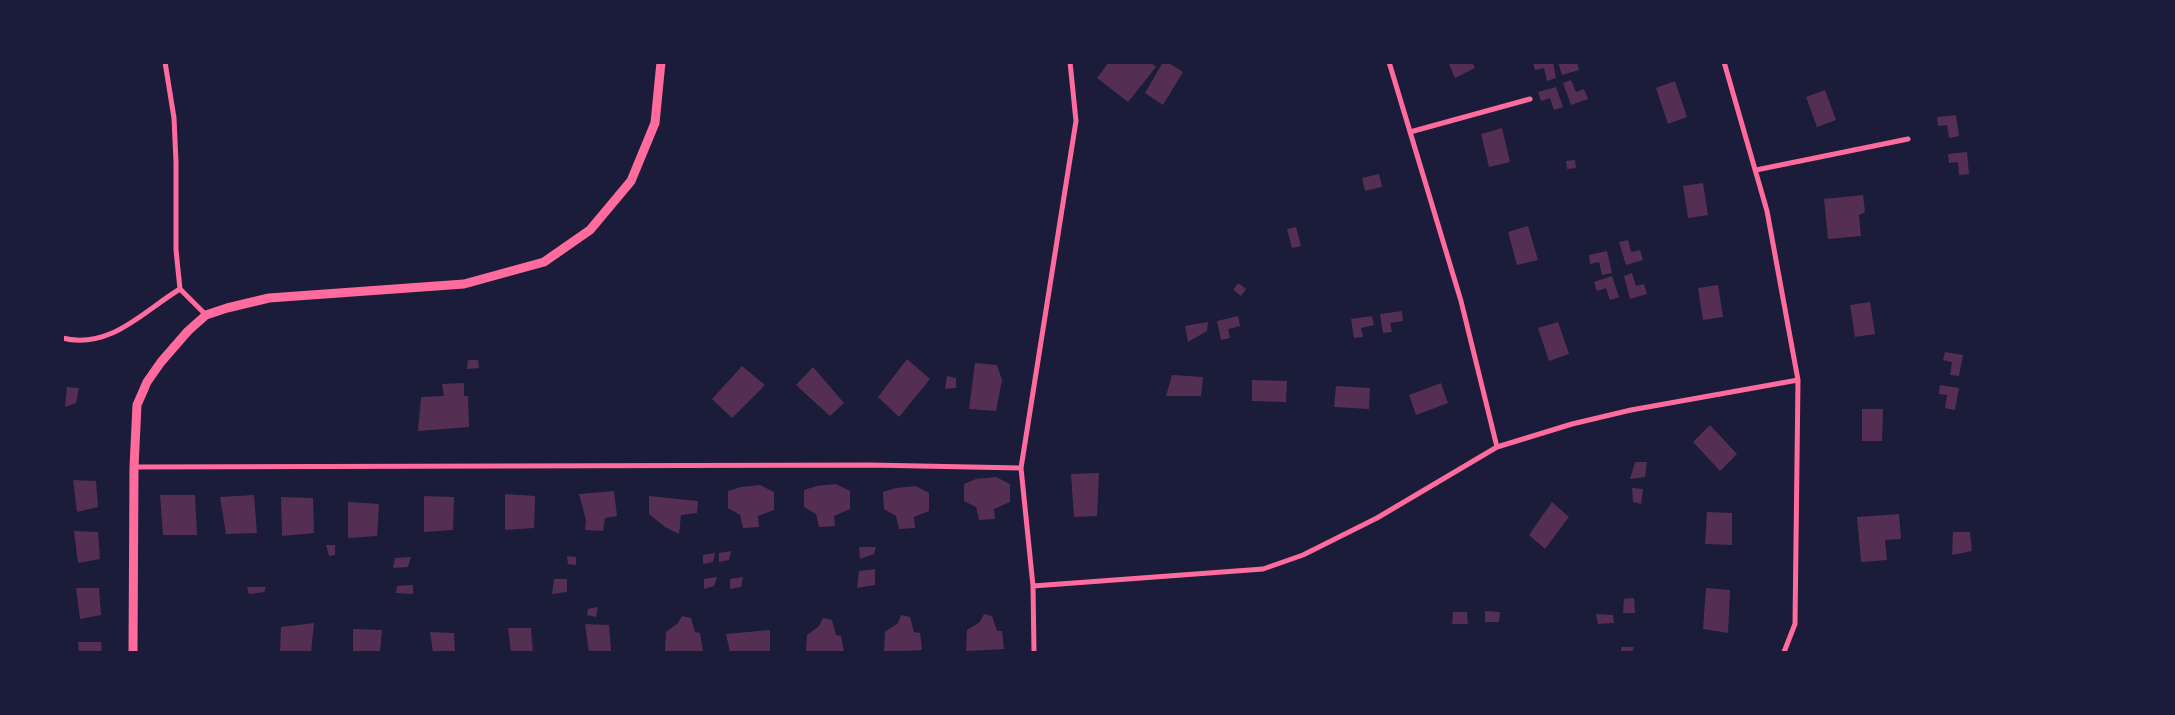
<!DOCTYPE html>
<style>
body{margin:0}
#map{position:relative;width:2175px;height:715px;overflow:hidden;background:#1b1b3a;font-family:Bitter,serif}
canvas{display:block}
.frame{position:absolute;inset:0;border:64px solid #1b1b3a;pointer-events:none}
</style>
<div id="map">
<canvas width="2175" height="715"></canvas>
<div class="frame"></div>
</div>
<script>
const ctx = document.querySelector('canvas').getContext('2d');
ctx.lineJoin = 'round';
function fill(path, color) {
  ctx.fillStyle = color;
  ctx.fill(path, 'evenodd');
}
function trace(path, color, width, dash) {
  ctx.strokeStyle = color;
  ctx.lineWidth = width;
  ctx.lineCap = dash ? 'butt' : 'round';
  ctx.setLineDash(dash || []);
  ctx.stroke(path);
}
const building = new Path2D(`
 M 1109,62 L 1150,62 L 1156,67 L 1128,102 L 1097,78 Z
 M 1163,62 L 1167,62 L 1183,72 L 1163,105 L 1145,93 Z
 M 1448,62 L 1472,62 L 1475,68 L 1455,78 Z
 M 1533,62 L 1553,62 L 1556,78 L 1547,81 L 1544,68 L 1535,70 Z
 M 1558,62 L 1577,62 L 1579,70 L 1562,75 Z
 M 1571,80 L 1576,92 L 1584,89 L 1588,99 L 1571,105 L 1563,83 Z
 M 1675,81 L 1687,117 L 1668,124 L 1656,88 Z
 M 1556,87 L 1563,107 L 1554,110 L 1550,98 L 1541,101 L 1538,92 Z
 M 1825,90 L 1836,120 L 1817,127 L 1806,97 Z
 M 1956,115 L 1959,136 L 1949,138 L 1947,125 L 1938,126 L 1937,117 Z
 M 1502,128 L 1510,162 L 1489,167 L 1481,134 Z
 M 1967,152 L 1969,174 L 1959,175 L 1958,162 L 1949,163 L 1948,154 Z
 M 1575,160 L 1576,168 L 1567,169 L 1566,161 Z
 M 1379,174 L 1382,187 L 1365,191 L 1362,178 Z
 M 1703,183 L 1708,215 L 1688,218 L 1683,186 Z
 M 1863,195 L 1865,212 L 1859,215 L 1861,236 L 1828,239 L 1824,199 Z
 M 1528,226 L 1538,260 L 1517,265 L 1508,232 Z
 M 1296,227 L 1301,246 L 1292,248 L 1287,229 Z
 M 1628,240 L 1631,252 L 1640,250 L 1643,260 L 1626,265 L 1619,242 Z
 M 1607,251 L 1612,273 L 1602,275 L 1599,262 L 1590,264 L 1589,255 Z
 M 1632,273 L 1636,286 L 1644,284 L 1647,294 L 1630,299 L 1624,276 Z
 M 1612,276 L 1619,297 L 1610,300 L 1606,288 L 1597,291 L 1594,282 Z
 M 1238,283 L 1246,289 L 1241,296 L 1233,290 Z
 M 1718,285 L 1723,317 L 1703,320 L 1698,288 Z
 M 1870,302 L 1875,334 L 1855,337 L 1850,305 Z
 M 1402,311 L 1403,321 L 1390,323 L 1392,332 L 1383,333 L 1380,314 Z
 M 1238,316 L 1240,326 L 1228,329 L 1230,338 L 1221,340 L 1217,321 Z
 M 1372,316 L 1374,325 L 1361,328 L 1363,337 L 1354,338 L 1351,319 Z
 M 1208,322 L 1207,331 L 1188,342 L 1185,326 Z
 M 1558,322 L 1569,354 L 1549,361 L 1538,328 Z
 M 1945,352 L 1963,355 L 1959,376 L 1950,375 L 1952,362 L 1943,360 Z
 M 907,359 L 930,379 L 899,417 L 878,397 Z
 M 468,360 L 478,360 L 479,368 L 467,369 Z
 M 975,363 L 997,365 L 1002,380 L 996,411 L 969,409 Z
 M 742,366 L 765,385 L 732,418 L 712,399 Z
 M 813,367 L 844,403 L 830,416 L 796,385 Z
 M 1172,375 L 1203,377 L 1201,396 L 1166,396 Z
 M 947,376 L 956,378 L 956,388 L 945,389 Z
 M 1252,380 L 1287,381 L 1286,402 L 1252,401 Z
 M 464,383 L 464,396 L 468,396 L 469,427 L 418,431 L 421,397 L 444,396 L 442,384 Z
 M 1441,383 L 1448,403 L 1416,415 L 1409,395 Z
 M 1940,385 L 1959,388 L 1955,410 L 1945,408 L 1947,395 L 1939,394 Z
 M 1336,386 L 1370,388 L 1369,409 L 1334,407 Z
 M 67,387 L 79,388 L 76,403 L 65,407 Z
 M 1862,409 L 1883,409 L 1882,441 L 1862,441 Z
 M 1710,425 L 1737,454 L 1720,471 L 1693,442 Z
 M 1635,462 L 1647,462 L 1645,477 L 1630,479 Z
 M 1099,473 L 1097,516 L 1074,517 L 1071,474 Z
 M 996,477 L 1010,484 L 1010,502 L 994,509 L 995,519 L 979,520 L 976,507 L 964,501 L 964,484 L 976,479 Z
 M 73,480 L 96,481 L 98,507 L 77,512 Z
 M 836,484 L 850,491 L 850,509 L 834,516 L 835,526 L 819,527 L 816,514 L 804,507 L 804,490 L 817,486 Z
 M 760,485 L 774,492 L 774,510 L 758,516 L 759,527 L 743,528 L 740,515 L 728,508 L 728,491 L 741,487 Z
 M 916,486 L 929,493 L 929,511 L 914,517 L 915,528 L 899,529 L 896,516 L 884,509 L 883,492 L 896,488 Z
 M 1632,488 L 1643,489 L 1641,504 L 1633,502 Z
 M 614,491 L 617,516 L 605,518 L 603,531 L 585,530 L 586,520 L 579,494 Z
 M 505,494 L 535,496 L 534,528 L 505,530 Z
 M 160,495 L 195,495 L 197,535 L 163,535 Z
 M 254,495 L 257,533 L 226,534 L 220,497 Z
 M 424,496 L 454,497 L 453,530 L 424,532 Z
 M 649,496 L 698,501 L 697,513 L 681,515 L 679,534 L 665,527 L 649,514 Z
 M 281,497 L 313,498 L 314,533 L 282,536 Z
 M 348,502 L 379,504 L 377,536 L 348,538 Z
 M 1552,502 L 1569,517 L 1545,549 L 1529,535 Z
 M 1707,512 L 1732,513 L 1732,545 L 1705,544 Z
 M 1899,514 L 1901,539 L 1885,540 L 1887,560 L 1861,562 L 1857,517 Z
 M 74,531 L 98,532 L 100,559 L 78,563 Z
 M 1953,532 L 1970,532 L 1972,551 L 1952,555 Z
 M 326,545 L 335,545 L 335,555 L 329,556 Z
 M 859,547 L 876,547 L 874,554 L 860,559 Z
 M 731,551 L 729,560 L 719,562 L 719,553 Z
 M 715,553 L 713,562 L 703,564 L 703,555 Z
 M 567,556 L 576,557 L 576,565 L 568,564 Z
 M 411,557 L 408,567 L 393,568 L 395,558 Z
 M 875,569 L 875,585 L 857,588 L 859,571 Z
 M 717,577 L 714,586 L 704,589 L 704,579 Z
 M 743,577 L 741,587 L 730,589 L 730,579 Z
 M 554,579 L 567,579 L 567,592 L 552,594 Z
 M 413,585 L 413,594 L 396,593 L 397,586 Z
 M 247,587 L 266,587 L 264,592 L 249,594 Z
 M 76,588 L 99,588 L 101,615 L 80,619 Z
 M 1706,588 L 1730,590 L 1728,633 L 1703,629 Z
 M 1634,598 L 1635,613 L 1623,613 L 1624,599 Z
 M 598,607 L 596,617 L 587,615 L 588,609 Z
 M 1485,611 L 1500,612 L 1499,622 L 1485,622 Z
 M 1453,612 L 1467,612 L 1468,624 L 1452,624 Z
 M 984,614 L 992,616 L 997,631 L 1002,631 L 1004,649 L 966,651 L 967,630 L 980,622 Z
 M 1596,614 L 1613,615 L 1614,623 L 1598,624 Z
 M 901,615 L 910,617 L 914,632 L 920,633 L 922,650 L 884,652 L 885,632 L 898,623 Z
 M 682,616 L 691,618 L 695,632 L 700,633 L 703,651 L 665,652 L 666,632 L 678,623 Z
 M 823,618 L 832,620 L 836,635 L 841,636 L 844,652 L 806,652 L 807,635 L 819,626 Z
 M 314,623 L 311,652 L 280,652 L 281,627 Z
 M 585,624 L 609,625 L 611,651 L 589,652 Z
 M 508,628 L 531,628 L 533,652 L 511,652 Z
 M 353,629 L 382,630 L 380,652 L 353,652 Z
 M 770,630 L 770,652 L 730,652 L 726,634 Z
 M 430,632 L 454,633 L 455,652 L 433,652 Z
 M 78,642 L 101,642 L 102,652 L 79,652 Z
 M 1621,647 L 1634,647 L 1632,652 L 1621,652 Z`);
const minor = new Path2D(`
 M 165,62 L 174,118 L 176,162 L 176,250 L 180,289 L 206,315
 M 1389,62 L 1461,301 L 1497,447
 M 1724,62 L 1767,211 L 1798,380 L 1795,624 L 1784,652
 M 1410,132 L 1530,99
 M 1756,170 L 1908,139
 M 62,338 C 110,350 142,312 180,289
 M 134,467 L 870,465 L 1021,468 L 1033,586 L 1034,652
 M 1021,468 L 1076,121 L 1070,62
 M 1033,586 L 1263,569 L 1303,555 L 1377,518 L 1497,447 L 1572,424 L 1631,410 L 1798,380`);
const tertiary = new Path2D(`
 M 133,652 L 134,467 L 137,405 L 147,382 L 161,362 L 188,331 L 206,315 L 227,308 L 269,298 L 464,284 L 544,262 L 590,230 L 631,181 L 655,123 L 661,62`);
fill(building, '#542f53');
trace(minor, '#ff6b9d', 5);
trace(tertiary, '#ff6b9d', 9);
</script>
